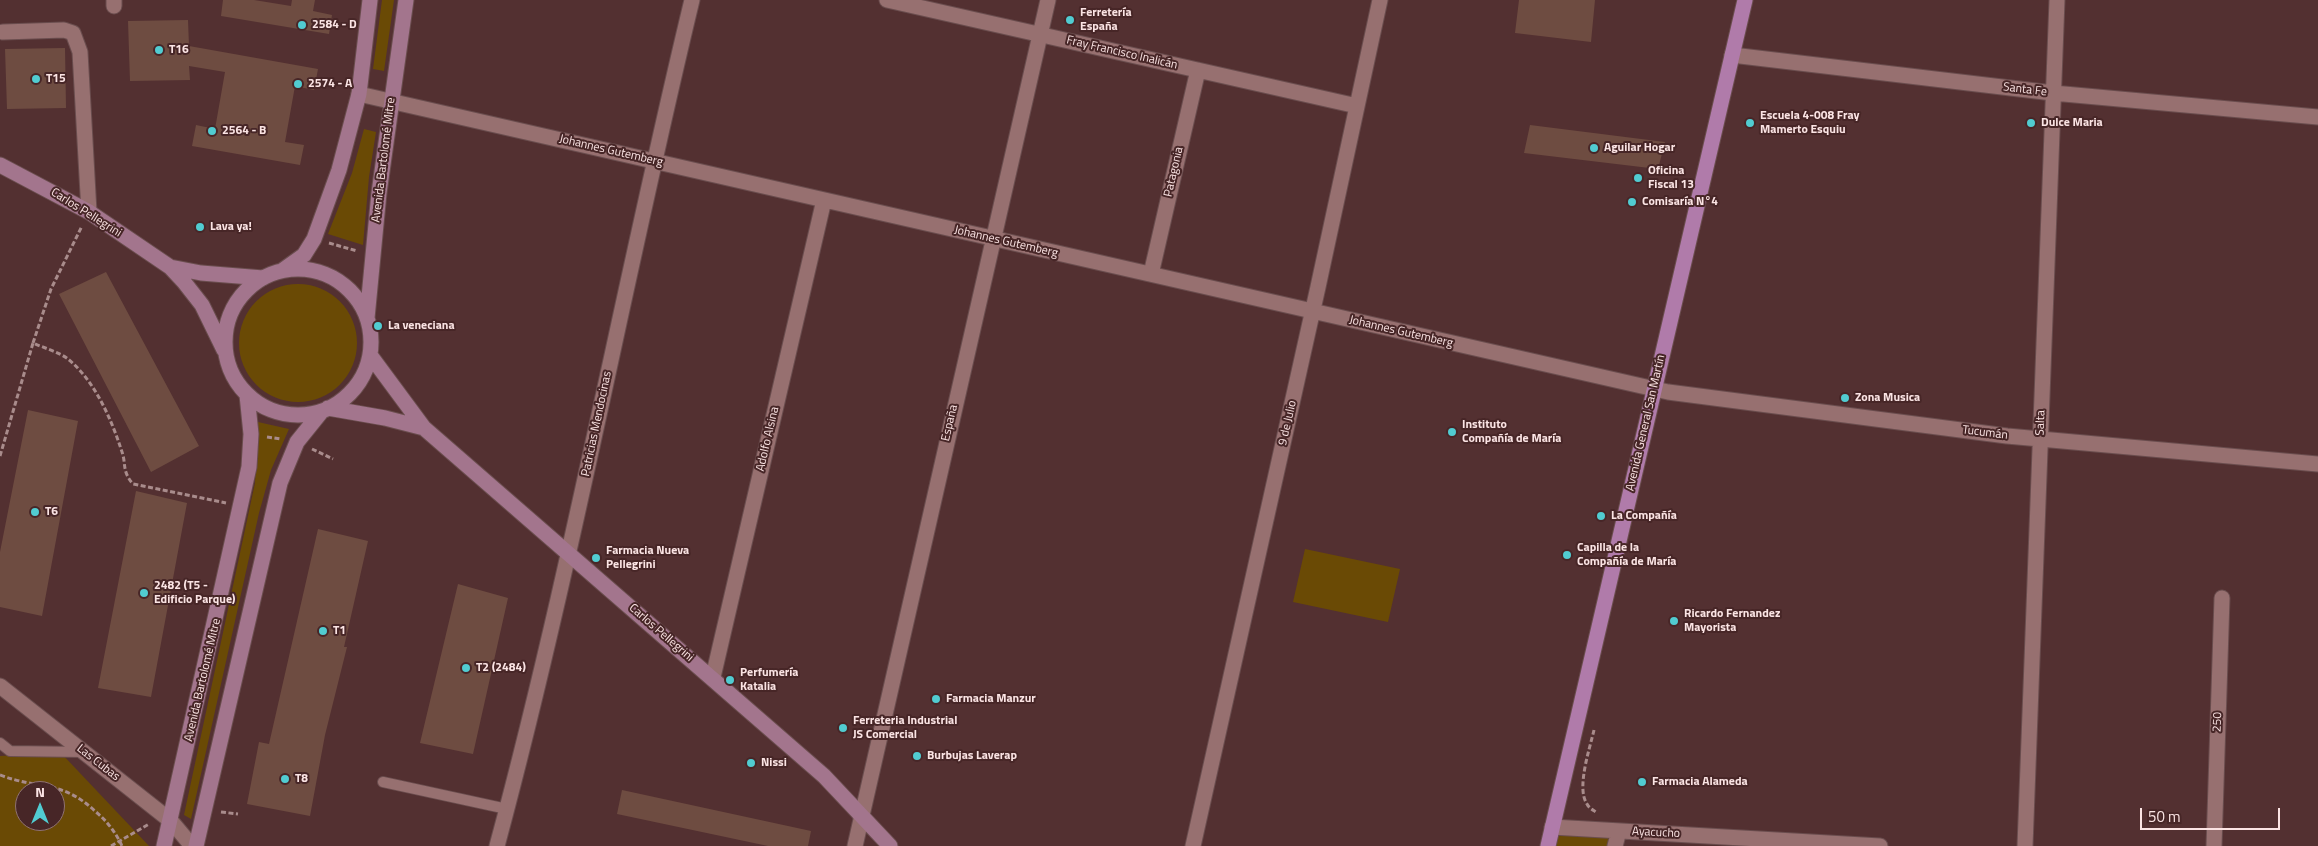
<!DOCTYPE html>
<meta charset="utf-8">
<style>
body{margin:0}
#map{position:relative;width:2318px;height:846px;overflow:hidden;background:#533031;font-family:"Titillium Web",sans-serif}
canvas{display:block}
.north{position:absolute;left:15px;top:781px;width:50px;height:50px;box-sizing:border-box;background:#472627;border:1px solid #8f7273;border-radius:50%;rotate:0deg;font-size:14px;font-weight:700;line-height:20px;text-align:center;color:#fbe4e4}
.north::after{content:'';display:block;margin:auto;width:18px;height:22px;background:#51ccd1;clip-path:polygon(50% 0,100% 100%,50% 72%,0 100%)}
.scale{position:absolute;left:2140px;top:808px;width:140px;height:22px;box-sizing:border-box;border:2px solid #fbe4e4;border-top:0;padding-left:6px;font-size:15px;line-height:18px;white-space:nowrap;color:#fbe4e4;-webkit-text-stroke:4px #472627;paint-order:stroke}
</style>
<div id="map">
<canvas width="2318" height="846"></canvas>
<div class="north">N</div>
<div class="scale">50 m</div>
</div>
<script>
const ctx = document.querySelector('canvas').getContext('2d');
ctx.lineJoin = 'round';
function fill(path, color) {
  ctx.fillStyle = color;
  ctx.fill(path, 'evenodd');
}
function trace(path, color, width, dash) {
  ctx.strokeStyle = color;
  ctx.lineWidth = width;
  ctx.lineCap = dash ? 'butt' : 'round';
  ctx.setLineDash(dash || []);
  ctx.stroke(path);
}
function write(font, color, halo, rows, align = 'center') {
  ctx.font = font + ' "Titillium Web",sans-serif';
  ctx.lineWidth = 4;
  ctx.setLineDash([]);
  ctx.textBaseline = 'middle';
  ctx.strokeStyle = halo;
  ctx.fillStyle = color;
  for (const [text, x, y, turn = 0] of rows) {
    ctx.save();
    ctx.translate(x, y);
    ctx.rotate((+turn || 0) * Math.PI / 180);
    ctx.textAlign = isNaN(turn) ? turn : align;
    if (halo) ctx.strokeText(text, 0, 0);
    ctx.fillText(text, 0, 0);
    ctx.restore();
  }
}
const green = new Path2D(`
 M 382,0 L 394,0 L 384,71 L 373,69 Z
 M 364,129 L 376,132 L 369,177 L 363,245 L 328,234 L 352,173 Z
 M239 343a59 59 0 1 1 118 0a59 59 0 1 1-118 0Z
 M 258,422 L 289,429 L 271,470 L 259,513 L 191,819 L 184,815 L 255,483 Z
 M 1305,549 L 1400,569 L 1388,622 L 1293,602 Z
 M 61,753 L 149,846 L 0,846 L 0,756 ZM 25,791 L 55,791 L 55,821 L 25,821 Z
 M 1552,827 L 1619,831 L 1615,846 L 1548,846 Z`);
const building = new Path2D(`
 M 223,0 L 254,0 L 291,6 L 292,0 L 315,0 L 313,11 L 332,15 L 329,34 L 221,16 Z
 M 1519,0 L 1595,0 L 1591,42 L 1515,33 Z
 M 188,20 L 189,46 L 318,69 L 314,90 L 295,86 L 285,142 L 304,145 L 300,165 L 192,146 L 196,125 L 215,129 L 225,72 L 189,66 L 190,80 L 130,81 L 128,21 Z
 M 65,48 L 66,108 L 7,109 L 5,49 Z
 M 1530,125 L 1665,142 L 1658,169 L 1524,153 Z
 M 106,272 L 199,446 L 151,472 L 59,294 Z
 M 28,410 L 78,421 L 42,616 L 0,607 L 0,552 Z
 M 136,491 L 187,503 L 151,697 L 98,688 Z
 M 318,529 L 368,541 L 344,647 L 347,647 L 325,735 L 310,816 L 247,804 L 259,742 L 269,744 Z
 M 458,584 L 508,598 L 473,754 L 420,743 Z
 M 622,790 L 811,831 L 808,846 L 768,846 L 617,814 Z`);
const path = new Path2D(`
 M 329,243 L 357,251
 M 33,343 L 51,289 L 82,226
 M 267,437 L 281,439
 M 312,449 L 333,459
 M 0,456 L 33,343 C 44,348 59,352 68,359 C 94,380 111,418 121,449 C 127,464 121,470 133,484 L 226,503
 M 1594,730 C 1590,748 1576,788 1587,804 C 1589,808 1593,810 1596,812
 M 0,775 C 39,790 61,779 96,812 C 107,821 116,833 122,846
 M 221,812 L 238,814
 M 111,846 L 149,824`);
const lane = new Path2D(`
 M 0,743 L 10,751 L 83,752
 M 383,782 L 507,809`);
const street = new Path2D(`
 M 114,0 L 114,6
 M 887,0 L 1357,106
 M 3,32 L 64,30 L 73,33 L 80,52 L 89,212
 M 1732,55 L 2053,93 L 2318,117
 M 359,94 L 1668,392 L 2007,436 L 2318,464
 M 1151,274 L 1198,70
 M 713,677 L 824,200
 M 0,686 L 171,821 L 192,846
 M 1552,827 L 1880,846
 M 497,846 C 572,567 624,281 692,0
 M 855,846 L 1048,0
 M 1193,846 L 1318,287 L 1380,0
 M 1615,846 L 1619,831
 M 2025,846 L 2057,0
 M 2214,846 L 2222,598`);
const secondary = new Path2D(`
 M 0,165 L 89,212 L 170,267 L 184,282 L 202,305 L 224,350
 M 170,267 L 201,273 L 263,278
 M225 342a73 73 0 1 1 146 0a73 73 0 1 1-146 0Z
 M 283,270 L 304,255 L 314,239 L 339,170 L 359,94 L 370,0
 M 367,318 L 379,193 L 406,0
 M 370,355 L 424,428 L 824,776 L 890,846
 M 328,408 L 385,418 L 424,428
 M 164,846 L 249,467 L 251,434 L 247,395
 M 196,846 L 280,483 L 297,442 L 322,411`);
const primary = new Path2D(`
 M 1548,846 L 1745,0`);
const markers = [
 [1070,20,5,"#51ccd1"],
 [302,25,5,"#51ccd1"],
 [159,50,5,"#51ccd1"],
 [36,79,5,"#51ccd1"],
 [298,84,5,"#51ccd1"],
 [1750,123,5,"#51ccd1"],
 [2031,123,5,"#51ccd1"],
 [212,131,5,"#51ccd1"],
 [1594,148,5,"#51ccd1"],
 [1638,178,5,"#51ccd1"],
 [1632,202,5,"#51ccd1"],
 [200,227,5,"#51ccd1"],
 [378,326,5,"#51ccd1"],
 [1845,398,5,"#51ccd1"],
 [1452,432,5,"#51ccd1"],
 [35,512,5,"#51ccd1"],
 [1601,516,5,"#51ccd1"],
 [1567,555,5,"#51ccd1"],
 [596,558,5,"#51ccd1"],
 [144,593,5,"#51ccd1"],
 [1674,621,5,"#51ccd1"],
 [323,631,5,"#51ccd1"],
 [466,668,5,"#51ccd1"],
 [730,680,5,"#51ccd1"],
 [936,699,5,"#51ccd1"],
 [843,728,5,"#51ccd1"],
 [917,756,5,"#51ccd1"],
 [751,763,5,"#51ccd1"],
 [285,779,5,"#51ccd1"],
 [1642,782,5,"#51ccd1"]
];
const poiNames = [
 ["Ferretería",1080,13],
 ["España",1080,27],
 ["2584 - D",312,25],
 ["T16",169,50],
 ["T15",46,79],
 ["2574 - A",308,84],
 ["Escuela 4-008 Fray",1760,116],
 ["Mamerto Esquiu",1760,130],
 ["Dulce Maria",2041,123],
 ["2564 - B",222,131],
 ["Aguilar Hogar",1604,148],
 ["Oficina",1648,171],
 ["Fiscal 13",1648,185],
 ["Comisaría N°4",1642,202],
 ["Lava ya!",210,227],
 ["La veneciana",388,326],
 ["Zona Musica",1855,398],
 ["Instituto",1462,425],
 ["Compañía de María",1462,439],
 ["T6",45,512],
 ["La Compañía",1611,516],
 ["Capilla de la",1577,548],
 ["Compañía de María",1577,562],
 ["Farmacia Nueva",606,551],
 ["Pellegrini",606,565],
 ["2482 (T5 -",154,586],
 ["Edificio Parque)",154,600],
 ["Ricardo Fernandez",1684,614],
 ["Mayorista",1684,628],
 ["T1",333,631],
 ["T2 (2484)",476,668],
 ["Perfumería",740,673],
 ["Katalia",740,687],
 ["Farmacia Manzur",946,699],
 ["Ferreteria Industrial",853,721],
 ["JS Comercial",853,735],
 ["Burbujas Laverap",927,756],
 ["Nissi",761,763],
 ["T8",295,779],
 ["Farmacia Alameda",1652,782]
];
const streetNames = [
 ["Fray Francisco Inalicán",1122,53,13],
 ["Santa Fe",2025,90,7],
 ["Johannes Gutemberg",611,151,13],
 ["Avenida Bartolomé Mitre",384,160,-83],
 ["Patagonia",1174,172,-77],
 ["Carlos Pellegrini",86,213,32],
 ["Johannes Gutemberg",1006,242,13],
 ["Johannes Gutemberg",1401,332,13],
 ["España",950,423,-77],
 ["9 de Julio",1288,423,-77],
 ["Avenida General San Martín",1646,423,-77],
 ["Salta",2041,423,-88],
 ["Patricias Mendocinas",597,424,-78],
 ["Tucumán",1985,433,7],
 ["Adolfo Alsina",768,439,-77],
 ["Carlos Pellegrini",661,633,41],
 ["Avenida Bartolomé Mitre",203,680,-77],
 ["250",2218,722,-88],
 ["Las Cubas",98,763,38],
 ["Ayacucho",1656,833,3]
];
fill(green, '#6a4a05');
fill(building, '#6e4c41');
trace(lane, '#6a4d4e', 12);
trace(street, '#6a4d4e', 17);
trace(secondary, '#6a4d4e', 17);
trace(primary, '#6a4d4e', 17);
trace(path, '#a98c8c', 3, [5, 2.5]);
trace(lane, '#977070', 10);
trace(street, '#977070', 15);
trace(secondary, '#a3758d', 15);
trace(primary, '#b07baa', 15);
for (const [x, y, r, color] of markers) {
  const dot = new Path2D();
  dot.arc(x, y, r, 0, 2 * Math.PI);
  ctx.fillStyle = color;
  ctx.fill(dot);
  trace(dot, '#472627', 2);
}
write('bold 12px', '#fbe4e4', '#472627', poiNames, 'left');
write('12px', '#fbe4e4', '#472627', streetNames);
</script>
